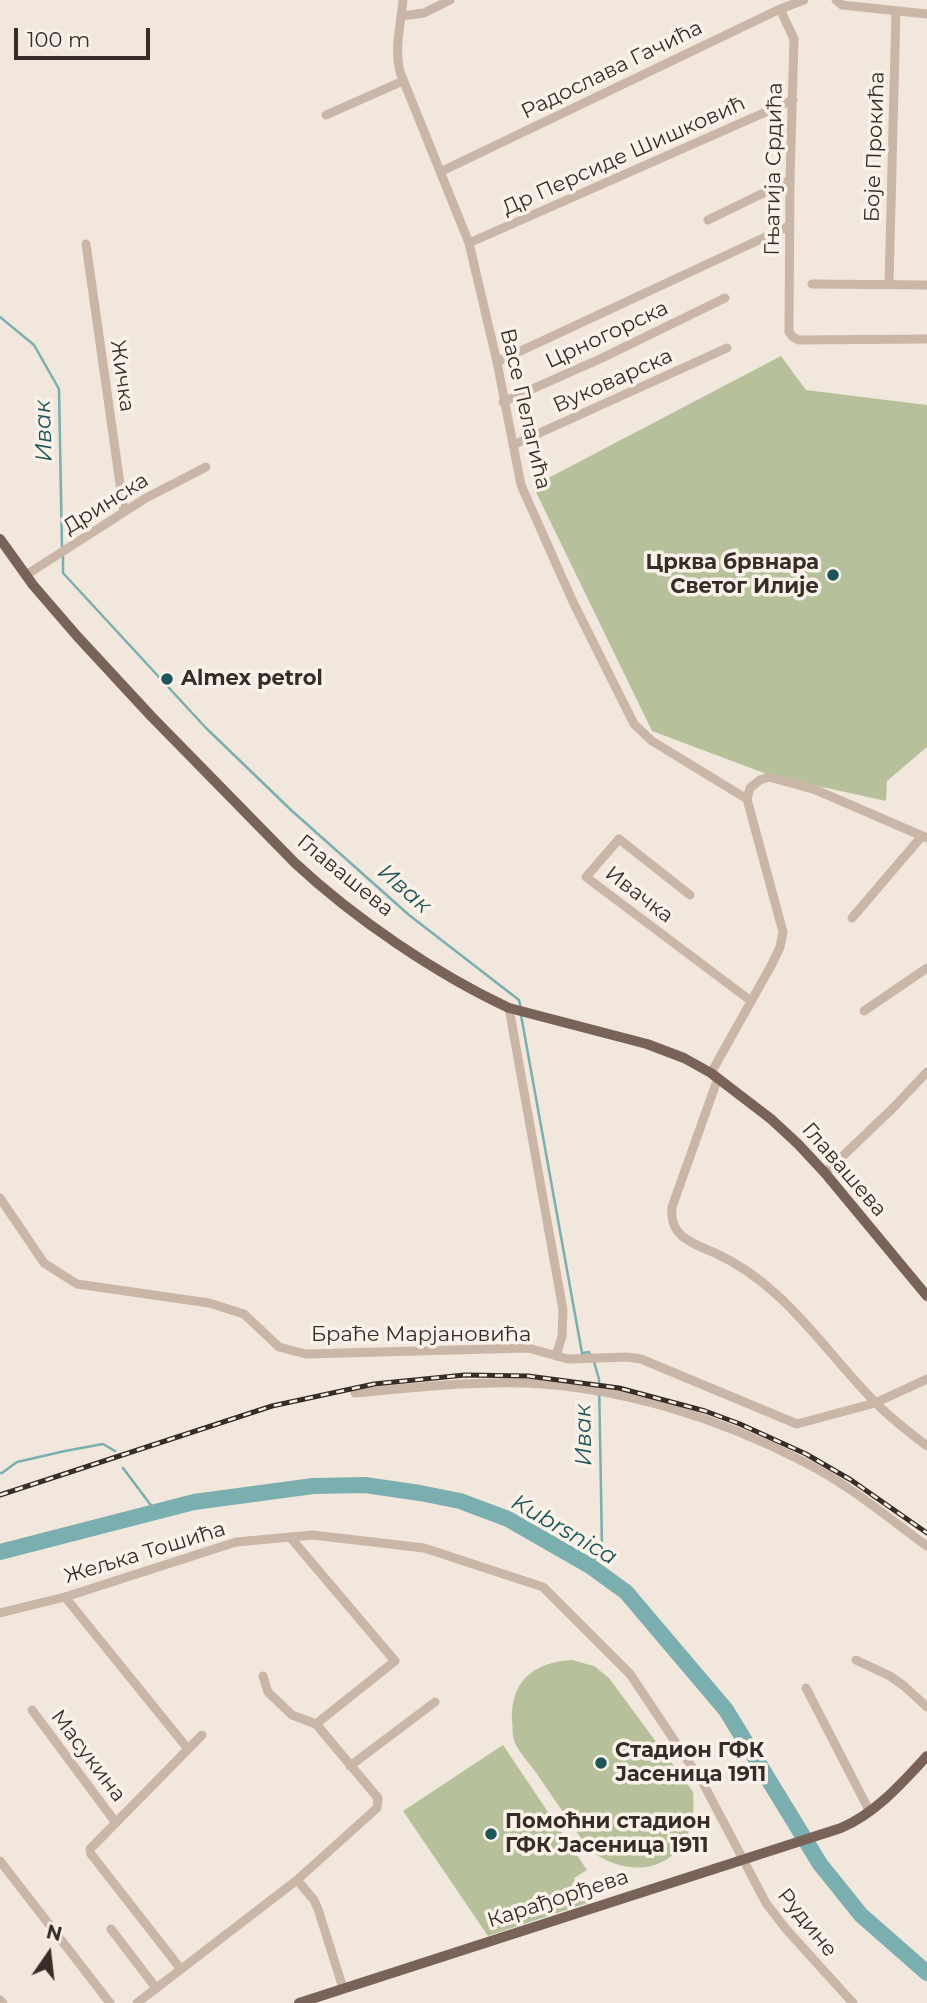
<!DOCTYPE html>
<meta charset="utf-8">
<style>
body{margin:0}
#map{position:relative;width:927px;height:2003px;overflow:hidden;background:#f2e7dc;font-family:Montserrat,sans-serif}
canvas{display:block}
.north{position:absolute;left:14px;top:1919px;width:70px;height:70px;-webkit-text-stroke:5px #faf1e8;paint-order:stroke;rotate:14deg;font-size:19px;font-weight:700;line-height:28px;text-align:center;color:#372c28}
.north::after{content:'';display:block;margin:auto;width:24px;height:32px;background:#372c28;clip-path:polygon(50% 0,100% 100%,50% 72%,0 100%)}
.scale{position:absolute;left:14px;top:28px;width:136px;height:32px;box-sizing:border-box;border:4px solid #372c28;border-top:0;padding-left:9px;font-size:21px;line-height:24px;white-space:nowrap;color:#372c28;-webkit-text-stroke:5px #faf1e8;paint-order:stroke}
</style>
<div id="map">
<canvas width="927" height="2003"></canvas>
<div class="north">N</div>
<div class="scale">100 m</div>
</div>
<script>
const ctx = document.querySelector('canvas').getContext('2d');
ctx.lineJoin = 'round';
function fill(path, color) {
  ctx.fillStyle = color;
  ctx.fill(path, 'evenodd');
}
function trace(path, color, width, dash) {
  ctx.strokeStyle = color;
  ctx.lineWidth = width;
  ctx.lineCap = dash ? 'butt' : 'round';
  ctx.setLineDash(dash || []);
  ctx.stroke(path);
}
function write(font, color, halo, rows, align = 'center') {
  ctx.font = font + ' Montserrat,sans-serif';
  ctx.lineWidth = 7;
  ctx.setLineDash([]);
  ctx.textBaseline = 'middle';
  ctx.strokeStyle = halo;
  ctx.fillStyle = color;
  for (const [text, x, y, turn = 0] of rows) {
    ctx.save();
    ctx.translate(x, y);
    ctx.rotate((+turn || 0) * Math.PI / 180);
    ctx.textAlign = isNaN(turn) ? turn : align;
    if (halo) ctx.strokeText(text, 0, 0);
    ctx.fillText(text, 0, 0);
    ctx.restore();
  }
}
const green = new Path2D(`
 M 781,356 L 806,390 L 927,405 L 927,747 L 887,781 L 886,801 L 772,776 L 652,731 L 533,486 Z
 M 572,1660 L 594,1666 L 609,1678 L 693,1792 C 700,1860 643,1889 589,1850 C 572,1825 554,1799 537,1774 C 530,1764 520,1754 515,1743 C 512,1736 513,1728 512,1721 C 510,1681 534,1662 572,1660 Z
 M 503,1745 L 587,1870 L 574,1878 L 590,1902 L 488,1936 L 403,1811 Z`);
const stream = new Path2D(`
 M 0,317 L 34,345 L 59,389 L 62,550
 M 63,557 L 63,573 L 206,728 L 291,810 L 409,915 L 519,1000 L 521,1009
 M 521,1015 L 582,1353 L 589,1352 L 591,1356
 M 123,1468 L 156,1512
 M 0,1473 L 2,1473 L 17,1462 L 65,1451 L 103,1444 L 115,1451
 M 590,1566 L 602,1548 L 599,1379 L 594,1362`);
const river = new Path2D(`
 M 0,1552 L 194,1502 L 313,1486 L 365,1485 L 420,1493 L 460,1501 L 508,1519 L 590,1566 L 626,1592 L 726,1710 L 820,1864 L 861,1915 L 927,1973`);
const minor = new Path2D(`
 M 403,0 C 401,24 394,49 400,72 L 469,243 L 497,362 L 521,485 L 573,602 L 634,724 L 652,741 L 747,799
 M 836,0 L 842,5 L 927,14
 M 780,9 L 794,39 L 790,180 L 789,332 L 793,337 L 799,340 L 927,339
 M 402,16 L 424,13 L 450,0
 M 326,115 L 403,81
 M 440,172 L 780,9 L 804,0
 M 708,220 L 790,180
 M 469,243 L 793,100
 M 86,244 L 124,512
 M 812,284 L 927,285
 M 889,284 L 896,11
 M 497,362 L 789,226
 M 503,402 L 602,358 L 725,298
 M 513,445 L 727,348
 M 26,575 L 146,498 L 206,467
 M 747,799 L 750,788 L 760,780 L 769,777 L 816,790 L 927,838
 M 690,895 L 619,839 L 586,877 L 751,1001
 M 852,918 L 922,836
 M 509,1008 L 563,1310 L 562,1336 L 556,1356
 M 864,1011 L 927,968
 M 711,1073 L 772,964 L 780,947 L 783,932 L 747,799
 M 718,1078 L 672,1207 C 669,1237 692,1243 715,1253 C 784,1284 823,1349 874,1401 C 890,1418 909,1432 927,1446
 M 825,1173 L 893,1108 L 927,1072
 M 0,1198 L 44,1263 L 77,1284 L 209,1303 L 244,1314 L 279,1347 L 306,1354 L 528,1348 L 568,1359 L 627,1357 L 641,1359 L 797,1424 L 875,1403 L 927,1379
 M 355,1393 C 412,1388 468,1381 525,1383 C 621,1387 719,1418 804,1462 C 848,1484 887,1517 927,1546
 M 290,1537 L 395,1661 L 316,1724
 M 65,1597 L 188,1749
 M 0,1613 L 65,1597 L 236,1542 L 313,1535 L 424,1548 L 543,1587 L 630,1674 L 704,1785 L 766,1903 L 786,1929 L 853,2003
 M 856,1660 L 890,1676 L 904,1686 L 927,1707
 M 806,1688 L 870,1812
 M 32,1710 L 116,1823
 M 350,1766 L 435,1702
 M 0,1861 L 110,2003
 M 297,1880 L 314,1900 L 318,1909 L 343,1988
 M 111,1929 L 156,1988
 M 180,1968 L 91,1854 L 90,1849 L 202,1735
 M 0,2000 L 3,2003
 M 137,2003 L 297,1880 L 377,1808 L 378,1798 L 316,1724 L 292,1715 L 268,1692 L 263,1676`);
const major = new Path2D(`
 M 0,539 L 33,585 L 77,636 L 151,716 L 295,863 C 354,918 436,974 509,1008 L 647,1044 L 684,1058 L 711,1073 L 771,1119 L 798,1144 L 825,1173 L 927,1296
 M 299,2003 L 841,1828 C 876,1813 902,1783 927,1756`);
const rail = new Path2D(`
 M 0,1495 L 272,1406 L 374,1384 L 465,1375 L 528,1376 L 619,1388 L 705,1411 L 740,1424 L 806,1454 L 851,1480 L 927,1533`);
const markers = [
 [833,575,7,"#1d5658"],
 [167,679,7,"#1d5658"],
 [601,1763,7,"#1d5658"],
 [491,1834,7,"#1d5658"]
];
const streetNames = [
 ["Радослава Гачића",612,70,-26],
 ["Боје Прокића",875,147,-88],
 ["Др Персиде Шишковић",624,156,-24],
 ["Гњатија Срдића",774,169,-89],
 ["Црногорска",607,335,-25],
 ["Жичка",122,376,82],
 ["Вуковарска",613,381,-24],
 ["Васе Пелагића",525,409,77],
 ["Дринска",106,504,-32],
 ["Главашева",345,876,39],
 ["Ивачка",639,895,37],
 ["Главашева",844,1170,49],
 ["Браће Марјановића",421,1335],
 ["Жељка Тошића",145,1553,-17],
 ["Масукина",88,1756,53],
 ["Карађорђева",558,1899,-18],
 ["Рудине",807,1923,51]
];
const poiNames = [
 ["Црква брвнара",819,563,"right"],
 ["Светог Илије",819,587,"right"],
 ["Almex petrol",181,679],
 ["Стадион ГФК",615,1751],
 ["Јасеница 1911",615,1775],
 ["Помоћни стадион",505,1822],
 ["ГФК Јасеница 1911",505,1846]
];
const waterNames = [
 ["Ивак",44,431,-92],
 ["Ивак",404,889,41],
 ["Ивак",584,1435,-91],
 ["Kubrsnica",564,1530,30]
];
fill(green, '#b6c19c');
trace(stream, '#7aaeaf', 2.5);
trace(river, '#7aaeaf', 16);
trace(minor, '#cab6a7', 9);
trace(major, '#796359', 10);
trace(rail, '#372c28', 5);
trace(rail, '#faf1e8', 2.5, [8]);
for (const [x, y, r, color] of markers) {
  const dot = new Path2D();
  dot.arc(x, y, r, 0, 2 * Math.PI);
  ctx.fillStyle = color;
  ctx.fill(dot);
  trace(dot, '#faf1e8', 2.5);
}
write('21px', '#372c28', '#faf1e8', streetNames);
write('bold 21px', '#372c28', '#faf1e8', poiNames, 'left');
write('italic 23px', '#1d5658', '#faf1e8', waterNames);
</script>
